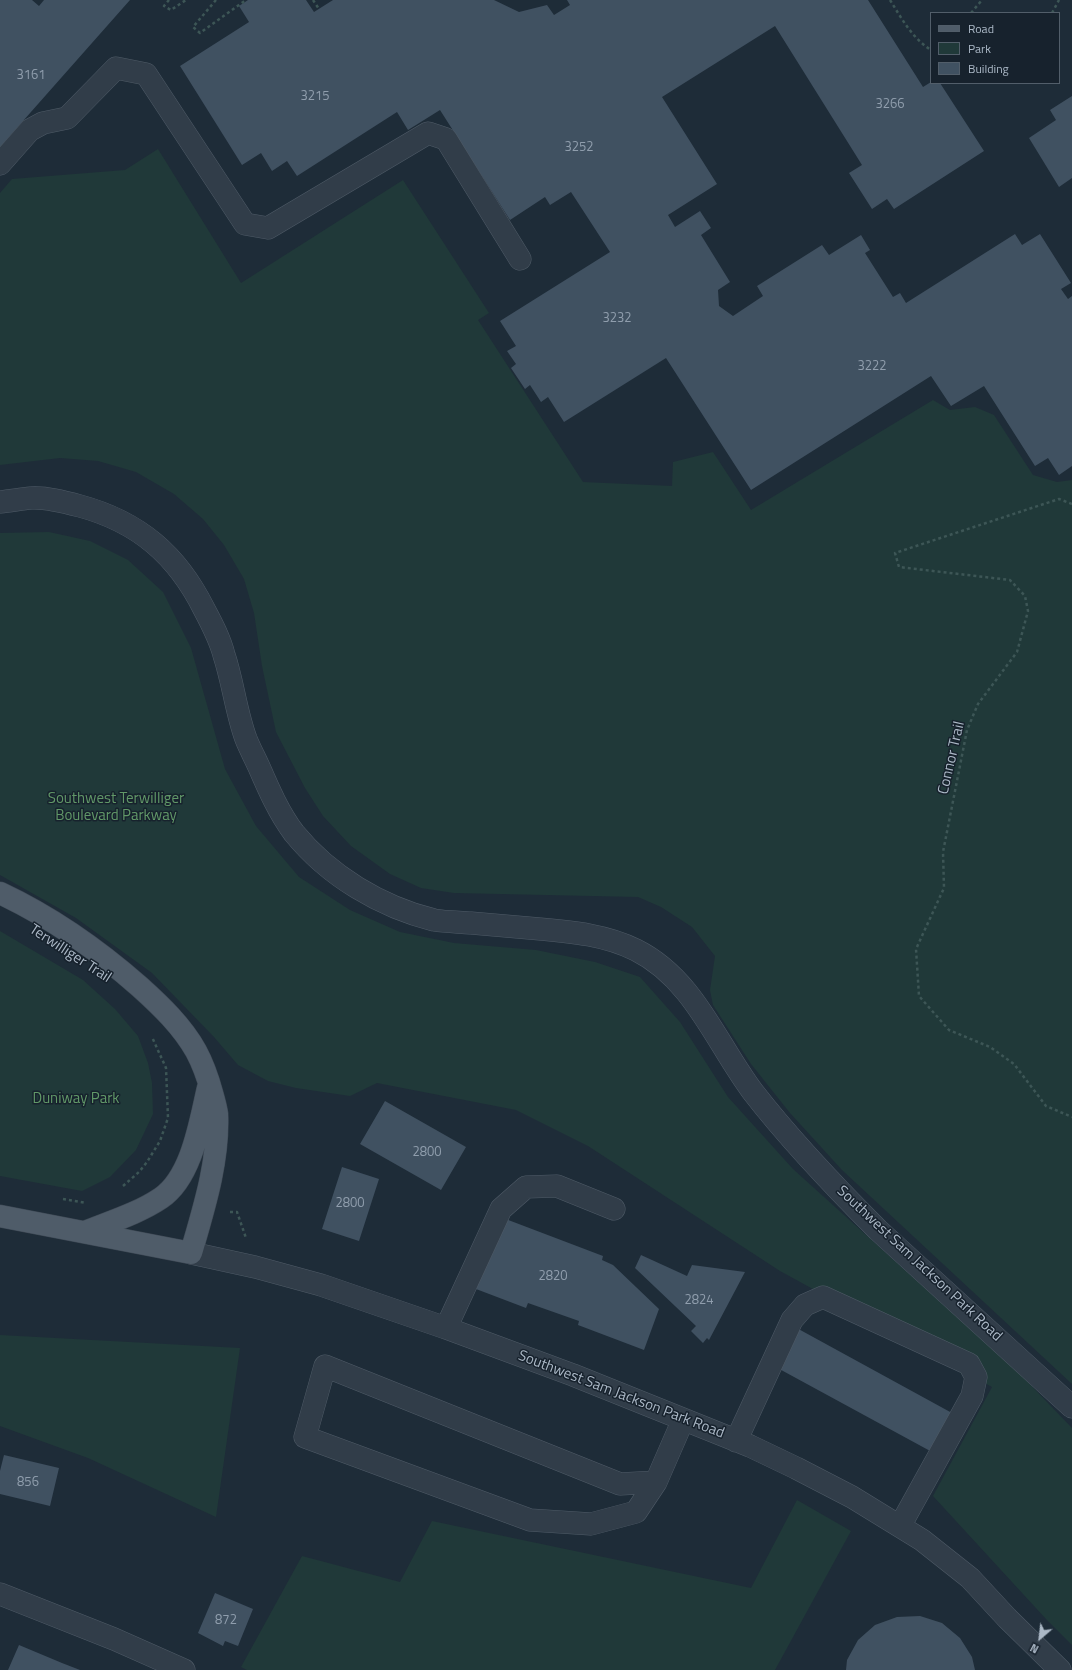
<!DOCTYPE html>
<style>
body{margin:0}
#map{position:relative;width:1072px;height:1670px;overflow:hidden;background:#1e2c38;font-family:"Titillium Web",sans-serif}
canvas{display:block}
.legend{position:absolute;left:930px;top:12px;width:130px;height:72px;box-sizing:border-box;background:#17222d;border:1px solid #525e6a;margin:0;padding:5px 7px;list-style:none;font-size:12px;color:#abb8c6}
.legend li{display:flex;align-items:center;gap:8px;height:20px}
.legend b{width:20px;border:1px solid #525e6a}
.north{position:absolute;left:1020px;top:1618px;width:40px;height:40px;-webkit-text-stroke:3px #17222d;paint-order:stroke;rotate:208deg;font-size:11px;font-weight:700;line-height:16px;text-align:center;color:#abb8c6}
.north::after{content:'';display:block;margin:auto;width:14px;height:18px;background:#abb8c6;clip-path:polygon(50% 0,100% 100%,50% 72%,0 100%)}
</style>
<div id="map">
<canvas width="1072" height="1670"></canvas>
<ul class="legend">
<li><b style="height:5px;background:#4f5c69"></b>Road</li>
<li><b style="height:11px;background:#203939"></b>Park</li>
<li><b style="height:11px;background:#405161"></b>Building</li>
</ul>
<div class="north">N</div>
</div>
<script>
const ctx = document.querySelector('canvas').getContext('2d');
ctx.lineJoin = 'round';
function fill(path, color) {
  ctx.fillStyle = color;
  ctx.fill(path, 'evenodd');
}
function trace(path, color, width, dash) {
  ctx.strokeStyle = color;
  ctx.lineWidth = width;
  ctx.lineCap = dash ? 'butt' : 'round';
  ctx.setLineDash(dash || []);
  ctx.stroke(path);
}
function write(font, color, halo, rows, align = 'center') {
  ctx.font = font + ' "Titillium Web",sans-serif';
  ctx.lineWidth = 3;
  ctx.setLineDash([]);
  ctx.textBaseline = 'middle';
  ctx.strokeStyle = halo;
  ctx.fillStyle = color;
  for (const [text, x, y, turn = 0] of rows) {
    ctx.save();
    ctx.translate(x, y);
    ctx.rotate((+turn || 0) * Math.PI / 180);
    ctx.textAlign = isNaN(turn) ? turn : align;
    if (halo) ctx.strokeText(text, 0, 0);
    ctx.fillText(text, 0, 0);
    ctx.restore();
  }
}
const green = new Path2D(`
 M 158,149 L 241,283 L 403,180 L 489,313 L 478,320 L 583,482 L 672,486 L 673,462 L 713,452 L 751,510 L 933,400 L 950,410 L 975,407 L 994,415 L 1033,475 L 1057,482 L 1072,480 L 1072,1384 L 842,1170 L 790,1113 L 751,1064 L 713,1005 L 710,990 L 715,956 L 692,927 L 661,907 L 638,897 L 454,893 L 421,888 L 390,874 L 351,846 L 323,816 L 305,788 L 276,732 L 262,666 L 254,613 L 244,579 L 224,545 L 203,519 L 174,494 L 136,472 L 98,461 L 60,458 L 0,465 L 0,193 L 12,179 L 125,170 Z
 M 49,532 L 90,541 L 128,560 L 163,592 L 191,648 L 225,769 L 256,826 L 299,877 L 350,910 L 400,932 L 454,943 L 536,950 L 595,962 L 640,977 L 680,1022 L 728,1097 L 793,1169 L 1020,1374 L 1072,1428 L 1072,1645 L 1046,1619 L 933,1496 L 992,1387 L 780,1271 L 588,1146 L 516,1110 L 377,1083 L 350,1096 L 296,1088 L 268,1081 L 238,1065 L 214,1037 L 152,973 L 76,918 L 0,875 L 0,533 Z
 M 0,931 L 83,980 L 115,1009 L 138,1036 L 148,1063 L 152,1083 L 153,1114 L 136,1150 L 110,1177 L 82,1191 L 0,1176 Z
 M 0,1335 L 240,1348 L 216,1517 L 88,1458 L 0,1426 Z
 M 797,1500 L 851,1531 L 775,1670 L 247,1670 L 241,1667 L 302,1556 L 400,1582 L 432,1521 L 751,1588 Z`);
const building = new Path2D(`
 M 0,0 L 32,0 L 39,6 L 44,0 L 130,0 L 0,147 Z
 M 248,0 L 306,0 L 314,12 L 333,0 L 494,0 L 519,12 L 547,5 L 554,15 L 570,5 L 567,0 L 868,0 L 923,87 L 931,82 L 940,83 L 984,151 L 894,209 L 887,199 L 872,209 L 849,173 L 862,165 L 775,26 L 662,97 L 717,184 L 668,215 L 675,227 L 700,211 L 711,228 L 701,235 L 730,282 L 718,290 L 719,306 L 733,316 L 763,296 L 757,286 L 822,245 L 829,255 L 861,235 L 870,250 L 865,253 L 893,297 L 900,293 L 906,303 L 1015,234 L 1022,245 L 1040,234 L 1071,283 L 1061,289 L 1068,299 L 1072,296 L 1072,466 L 1059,475 L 1048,458 L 1035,466 L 984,386 L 951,406 L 931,376 L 751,490 L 666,358 L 564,422 L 548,397 L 541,402 L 530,385 L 525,389 L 511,368 L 516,364 L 507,351 L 516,346 L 500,321 L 610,252 L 571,192 L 550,205 L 545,197 L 510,220 L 440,110 L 408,130 L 397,112 L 297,176 L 287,161 L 272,171 L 261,153 L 242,165 L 180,66 L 249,22 L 239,6 Z
 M 1072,96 L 1072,178 L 1059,187 L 1029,138 L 1056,120 L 1050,110 Z
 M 385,1101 L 466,1147 L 441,1190 L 360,1144 Z
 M 342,1167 L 379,1179 L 359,1241 L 322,1229 Z
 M 503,1218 L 603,1256 L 602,1260 L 613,1265 L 659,1309 L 644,1350 L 578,1325 L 579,1321 L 528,1303 L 526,1308 L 476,1289 Z
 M 641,1255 L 687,1276 L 692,1265 L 745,1272 L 709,1340 L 707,1338 L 703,1343 L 691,1331 L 696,1326 L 635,1268 Z
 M 793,1326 L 952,1413 L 932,1452 L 772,1365 Z
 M 4,1455 L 59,1468 L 50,1506 L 0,1494 L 0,1471 Z
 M 215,1593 L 253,1609 L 238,1646 L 225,1641 L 223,1646 L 198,1633 Z
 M 920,1616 L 942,1623 L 960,1638 L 972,1657 L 975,1670 L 846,1670 L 847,1660 L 858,1640 L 875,1625 L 897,1617 Z
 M 19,1645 L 62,1663 L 80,1670 L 8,1670 Z`);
const path = new Path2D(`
 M 169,0 L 164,6 L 171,10 L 186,0
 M 216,0 L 193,27 L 200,33 L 246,0
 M 313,0 L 319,9
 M 890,0 C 902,19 912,38 931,50
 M 971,13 L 982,0
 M 1052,13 L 1059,0
 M 1072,504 L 1059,499 L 895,553 L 899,567 L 1010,580 L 1025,596 L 1028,611 L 1017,652 L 978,704 L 967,730 L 943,852 L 944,888 L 916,949 L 919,996 L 949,1030 L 990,1047 L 1014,1064 L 1046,1106 L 1072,1117
 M 123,1186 L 139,1172 L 147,1162 L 160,1141 L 168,1118 L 166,1068 L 152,1037
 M 63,1199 L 86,1203
 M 230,1212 L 237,1212 L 246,1238`);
const minor = new Path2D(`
 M 0,164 L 30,130 L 43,123 L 67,118 L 116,68 L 146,74 L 245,224 L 268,228 L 428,133 L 446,139 L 520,259
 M 0,502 C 10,501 21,499 31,498 C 46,497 65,502 80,506 C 139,522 177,555 204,609 C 212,624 220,639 224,655 C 233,682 236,712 246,739 C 250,749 255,758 259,767 C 269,790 279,813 294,833 C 329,876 381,907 434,920 C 446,922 459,922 471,923 C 494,925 517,927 540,929 C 573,932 606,935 636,950 C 694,979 716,1043 753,1092 C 791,1141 835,1187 878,1230 L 1072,1407
 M 191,1253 L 255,1267 L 321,1285 L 446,1328 L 573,1375 L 750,1446 L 796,1468 L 852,1497 L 922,1540 L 970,1578 L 1007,1618 L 1060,1670
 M 446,1328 L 501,1209 L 526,1187 L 557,1186 L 614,1209
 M 736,1441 L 792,1320 L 805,1305 L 823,1297 L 969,1364 L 976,1377 L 972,1396 L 900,1526
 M 656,1482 L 620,1484 L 325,1366 L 305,1437 L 530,1520 L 591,1524 L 636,1512 L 656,1482 L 683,1420
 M 0,1594 L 114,1639 L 184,1670`);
const major = new Path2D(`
 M 0,893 C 51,917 98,950 140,987 C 161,1006 182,1026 196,1051 C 203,1064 208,1078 212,1093 C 214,1100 216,1107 217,1114 C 219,1161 204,1208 191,1253 L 0,1216
 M 85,1232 C 110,1222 139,1213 161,1198 C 192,1177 200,1122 208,1088`);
const numberNames = [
 ["3161",31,76],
 ["3215",315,97],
 ["3266",890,105],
 ["3252",579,148],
 ["3232",617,319],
 ["3222",872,367],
 ["2800",427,1153],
 ["2800",350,1204],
 ["2820",553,1277],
 ["2824",699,1301],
 ["856",28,1483],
 ["872",226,1621]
];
const streetNames = [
 ["Connor Trail",952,758,-77],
 ["Terwilliger Trail",70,954,33],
 ["Southwest Sam Jackson Park Road",919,1264,43],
 ["Southwest Sam Jackson Park Road",621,1395,21]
];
const parkNames = [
 ["Southwest Terwilliger",116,799],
 ["Boulevard Parkway",116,816],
 ["Duniway Park",76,1099]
];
fill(green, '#203939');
fill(building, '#405161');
trace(minor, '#4f5b67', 23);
trace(major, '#3e4955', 23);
trace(path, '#3d5656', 2.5, [3, 3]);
trace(minor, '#313d49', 22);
trace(major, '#4f5c69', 22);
write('13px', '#909ead', null, numberNames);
write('15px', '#abb8c6', '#17222d', streetNames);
write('15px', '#619868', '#17222d', parkNames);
</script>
